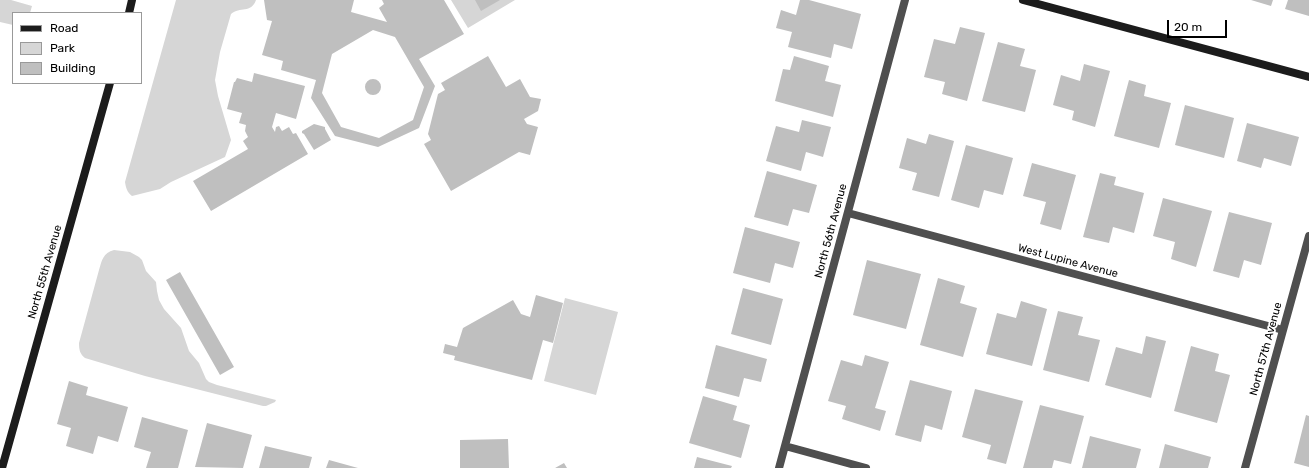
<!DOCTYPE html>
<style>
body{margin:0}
#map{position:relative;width:1309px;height:468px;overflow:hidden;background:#fff;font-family:Rubik,sans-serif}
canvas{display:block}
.legend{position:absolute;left:12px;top:12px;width:130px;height:72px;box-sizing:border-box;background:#fff;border:1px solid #999;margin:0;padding:5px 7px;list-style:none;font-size:12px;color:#000}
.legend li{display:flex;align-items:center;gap:8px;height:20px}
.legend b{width:20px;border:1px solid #999}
.scale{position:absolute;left:1167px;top:20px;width:60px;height:18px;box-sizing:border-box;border:2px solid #000;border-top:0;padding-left:5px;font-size:12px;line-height:14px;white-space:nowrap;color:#000;-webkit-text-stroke:3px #fff;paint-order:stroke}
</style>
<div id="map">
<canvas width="1309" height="468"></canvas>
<ul class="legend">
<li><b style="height:5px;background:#1c1c1c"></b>Road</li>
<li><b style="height:11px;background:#d6d6d6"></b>Park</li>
<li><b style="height:11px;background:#bfbfbf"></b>Building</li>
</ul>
<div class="scale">20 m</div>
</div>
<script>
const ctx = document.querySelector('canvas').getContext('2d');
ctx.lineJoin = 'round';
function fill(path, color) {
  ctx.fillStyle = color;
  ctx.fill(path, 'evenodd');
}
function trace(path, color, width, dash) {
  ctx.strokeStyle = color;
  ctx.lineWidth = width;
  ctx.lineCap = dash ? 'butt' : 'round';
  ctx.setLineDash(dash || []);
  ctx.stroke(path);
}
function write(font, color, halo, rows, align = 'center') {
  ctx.font = font + ' Rubik,sans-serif';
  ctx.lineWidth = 3.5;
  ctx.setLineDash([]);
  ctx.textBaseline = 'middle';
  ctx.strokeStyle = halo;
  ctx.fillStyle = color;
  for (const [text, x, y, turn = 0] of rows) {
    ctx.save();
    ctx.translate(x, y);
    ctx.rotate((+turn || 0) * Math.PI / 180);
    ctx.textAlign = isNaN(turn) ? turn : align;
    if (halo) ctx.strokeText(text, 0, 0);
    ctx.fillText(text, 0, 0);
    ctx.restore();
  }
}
const green = new Path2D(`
 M 0,0 L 11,0 L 32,6 L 30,13 L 13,13 L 13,25 L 0,22 Z
 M 176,0 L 256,0 C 251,14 240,6 231,14 L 220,52 L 215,80 L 218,96 L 231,140 L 225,157 L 171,182 L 160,189 L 132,196 C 127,192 126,188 125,182 Z
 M 451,0 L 515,0 L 468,28 Z
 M 114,250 L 130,252 L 139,257 L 142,260 L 146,271 L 156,282 L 157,291 L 159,300 L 164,309 L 181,328 L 189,351 L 199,363 L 206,379 L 209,382 L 217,385 L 276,400 L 275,402 L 266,406 L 263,406 L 145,376 L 85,358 C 80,354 79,350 79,343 L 99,270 C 102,260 103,253 114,250 Z
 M 565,298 L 618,312 L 596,395 L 544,381 Z`);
const building = new Path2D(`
 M 264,0 L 354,0 L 351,12 L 387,22 L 379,8 L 384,4 L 382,0 L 444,0 L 464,34 L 419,59 L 435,86 L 419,128 L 378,147 L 335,136 L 311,98 L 316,80 L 281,70 L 283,61 L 262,55 L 272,21 L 267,20 ZM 373,30 L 395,37 L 424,87 L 413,120 L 379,138 L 341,127 L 322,93 L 332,54 Z
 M 475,0 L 500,0 L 481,11 Z
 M 800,0 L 809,0 L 861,14 L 852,49 L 834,44 L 831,58 L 788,47 L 792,32 L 776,28 L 781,10 L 796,15 Z
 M 1251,0 L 1273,0 L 1271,6 Z
 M 1288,0 L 1309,0 L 1309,16 L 1285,9 Z
 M 960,27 L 985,33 L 967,101 L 942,94 L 945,82 L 924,77 L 934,39 L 955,44 Z
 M 998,42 L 1025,49 L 1020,66 L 1036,70 L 1025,112 L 982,101 Z
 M 488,56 L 506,87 L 520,79 L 530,97 L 541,99 L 538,111 L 524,119 L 527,124 L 538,127 L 530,155 L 519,152 L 451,191 L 424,144 L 431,140 L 428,134 L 438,94 L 445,90 L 441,83 Z
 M 794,56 L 829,66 L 825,81 L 841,85 L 833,117 L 775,101 L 783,69 L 790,70 Z
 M 1084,64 L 1110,71 L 1095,127 L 1072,120 L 1074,111 L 1053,105 L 1061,75 L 1080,81 Z
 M 254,73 L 305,86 L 296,119 L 276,113 L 272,127 L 275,132 L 276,127 L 279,126 L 282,131 L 289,127 L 293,134 L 296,133 L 308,154 L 211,211 L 193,181 L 248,149 L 243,141 L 248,137 L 245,131 L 246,125 L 239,123 L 242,113 L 227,109 L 234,82 L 235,82 L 237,78 L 252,82 Z
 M365 87a8 8 0 1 1 16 0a8 8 0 1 1-16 0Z
 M 1129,80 L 1146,85 L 1144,96 L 1171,103 L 1159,148 L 1114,136 Z
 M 1185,105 L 1234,118 L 1224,158 L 1175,145 Z
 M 802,120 L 831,127 L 823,157 L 806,152 L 801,171 L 766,161 L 776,126 L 799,132 Z
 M 1247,123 L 1299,137 L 1291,166 L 1264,158 L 1261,168 L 1237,161 Z
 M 314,124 L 325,127 L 325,129 L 331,140 L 314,150 L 304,134 L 302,133 L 302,131 Z
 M 929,134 L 954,141 L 939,197 L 912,190 L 917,173 L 899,168 L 907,138 L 926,144 Z
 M 966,145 L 1013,158 L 1003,195 L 984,190 L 979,208 L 951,200 Z
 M 1032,163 L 1076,175 L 1061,230 L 1040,224 L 1046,202 L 1023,196 Z
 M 767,171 L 817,185 L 809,213 L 793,209 L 788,226 L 754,217 Z
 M 1100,173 L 1116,177 L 1114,185 L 1144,193 L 1134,233 L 1113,227 L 1109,243 L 1083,237 Z
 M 1163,198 L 1212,211 L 1196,267 L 1171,259 L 1175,242 L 1153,236 Z
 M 1229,212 L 1272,223 L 1261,265 L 1244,260 L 1239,278 L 1213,271 Z
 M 745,227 L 800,242 L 793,268 L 775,263 L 770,283 L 733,273 Z
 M 867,260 L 921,274 L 906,329 L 853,315 Z
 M 180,272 L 234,367 L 220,375 L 166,280 Z
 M 938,278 L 965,286 L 960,303 L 977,308 L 963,357 L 920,345 Z
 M 743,288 L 783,299 L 771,345 L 731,334 Z
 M 536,295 L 563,303 L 553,343 L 543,340 L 532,380 L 454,360 L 455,356 L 443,353 L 445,344 L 457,347 L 463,328 L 513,300 L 521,314 L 530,317 Z
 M 1021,301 L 1047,309 L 1032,366 L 986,354 L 997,313 L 1016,318 Z
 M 1058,311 L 1083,317 L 1078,335 L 1100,340 L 1089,382 L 1043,370 Z
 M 1146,336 L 1166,341 L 1151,398 L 1105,385 L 1116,347 L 1142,354 Z
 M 716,345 L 767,359 L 761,382 L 744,378 L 739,397 L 705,388 Z
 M 1191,346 L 1219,354 L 1215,371 L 1230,375 L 1217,423 L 1174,411 Z
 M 865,355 L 889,362 L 875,408 L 886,411 L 880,431 L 842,419 L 846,406 L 828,401 L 841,360 L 862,366 Z
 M 910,380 L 952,391 L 942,430 L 925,425 L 921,442 L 895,435 Z
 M 69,381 L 88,387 L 86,395 L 128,407 L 118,442 L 98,436 L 93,454 L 66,446 L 71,428 L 57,424 Z
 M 975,389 L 1023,401 L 1006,464 L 987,459 L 991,445 L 962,437 Z
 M 703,396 L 737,406 L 733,420 L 750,425 L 741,458 L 689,443 Z
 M 1040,405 L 1084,416 L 1071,464 L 1054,460 L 1052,468 L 1023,468 Z
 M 1306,415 L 1309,416 L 1309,467 L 1294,463 Z
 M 142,417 L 188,430 L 178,468 L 146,468 L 151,452 L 134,447 Z
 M 207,423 L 252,435 L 243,468 L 195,467 Z
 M 1090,436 L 1141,449 L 1136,468 L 1082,468 Z
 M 508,439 L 509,468 L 460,468 L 460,440 Z
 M 1165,444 L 1211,457 L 1208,468 L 1159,468 Z
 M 265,446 L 312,457 L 309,468 L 259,468 Z
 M 697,457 L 732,466 L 731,468 L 694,468 Z
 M 329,460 L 358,468 L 326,468 Z
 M 564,463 L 567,468 L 555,468 Z`);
const street = new Path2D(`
 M 848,213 L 1283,330
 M 785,446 L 866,468
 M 779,468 L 905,0
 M 1245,468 L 1309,236`);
const secondary = new Path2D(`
 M 1023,0 L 1309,77
 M 129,13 L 132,0
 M 2,468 L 110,83`);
const streetNames = [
 ["North 56th Avenue",831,231,-75],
 ["West Lupine Avenue",1068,261,15],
 ["North 55th Avenue",45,272,-74],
 ["North 57th Avenue",1266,349,-75]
];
fill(green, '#d6d6d6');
fill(building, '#bfbfbf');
trace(street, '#4f4f4f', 8);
trace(secondary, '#1c1c1c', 8);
write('11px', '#000', '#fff', streetNames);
</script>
